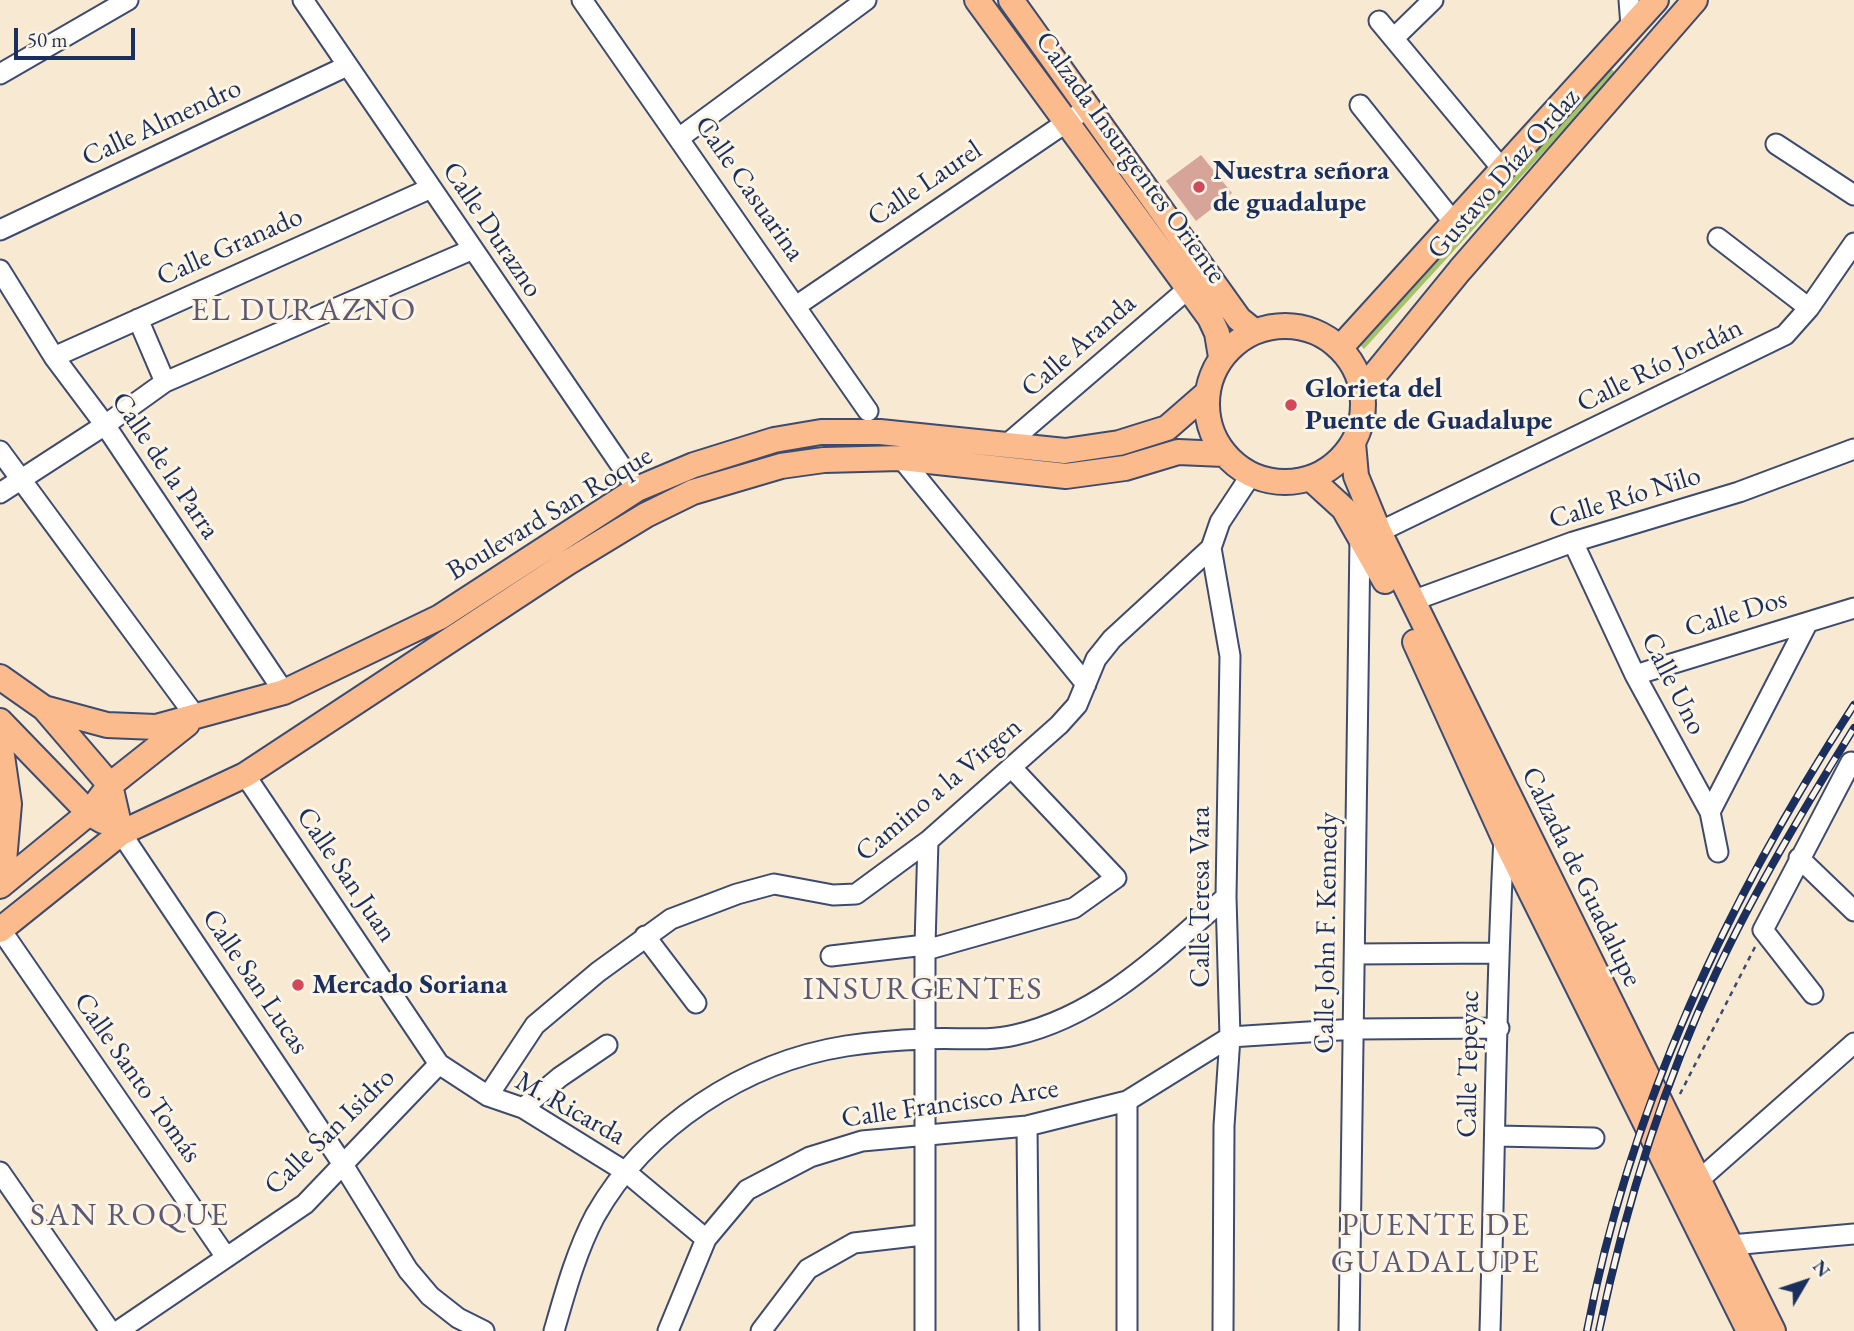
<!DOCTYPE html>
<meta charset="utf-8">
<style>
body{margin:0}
#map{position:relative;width:1854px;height:1331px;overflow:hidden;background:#f7e9d2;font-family:"EB Garamond",serif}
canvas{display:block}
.north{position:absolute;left:1770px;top:1247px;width:70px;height:70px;-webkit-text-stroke:5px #fcf5e5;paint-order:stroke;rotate:51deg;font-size:19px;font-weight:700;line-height:28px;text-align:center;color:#1b2f5e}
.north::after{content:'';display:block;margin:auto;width:24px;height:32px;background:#1b2f5e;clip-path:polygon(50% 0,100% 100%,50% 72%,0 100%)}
.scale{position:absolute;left:14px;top:28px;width:121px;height:32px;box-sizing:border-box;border:4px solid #1b2f5e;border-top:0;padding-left:9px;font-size:21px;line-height:24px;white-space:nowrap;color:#1b2f5e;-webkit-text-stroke:5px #fcf5e5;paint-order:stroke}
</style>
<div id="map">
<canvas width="1854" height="1331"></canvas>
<div class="north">N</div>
<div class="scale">50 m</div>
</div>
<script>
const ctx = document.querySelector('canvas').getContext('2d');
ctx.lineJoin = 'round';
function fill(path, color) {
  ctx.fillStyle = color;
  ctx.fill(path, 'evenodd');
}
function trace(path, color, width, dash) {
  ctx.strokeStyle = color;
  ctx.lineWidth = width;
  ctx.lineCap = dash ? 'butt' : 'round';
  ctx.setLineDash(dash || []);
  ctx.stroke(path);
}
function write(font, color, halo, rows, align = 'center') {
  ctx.font = font + ' "EB Garamond",serif';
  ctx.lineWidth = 6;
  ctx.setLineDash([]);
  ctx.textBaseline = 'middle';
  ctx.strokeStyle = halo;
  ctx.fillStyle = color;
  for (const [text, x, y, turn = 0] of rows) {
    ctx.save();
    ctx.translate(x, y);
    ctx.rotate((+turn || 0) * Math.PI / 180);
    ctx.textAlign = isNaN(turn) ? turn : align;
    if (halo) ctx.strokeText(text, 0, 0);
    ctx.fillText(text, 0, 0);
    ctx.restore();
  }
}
const green = new Path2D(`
 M 1611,69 L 1616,73 L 1364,349 L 1358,343 Z`);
const building = new Path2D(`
 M 1201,155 L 1232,193 L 1196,221 L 1166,181 Z`);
const path = new Path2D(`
 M 1680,1094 L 1755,947`);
const minor = new Path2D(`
 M 303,0 L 637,489
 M 582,0 L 868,411
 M 1629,0 L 1631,26
 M 1379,21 L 1503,170
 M 1394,38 L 1433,0
 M 0,74 L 128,0
 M 1360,105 L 1455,224
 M 679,138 L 866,0
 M 1776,144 L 1854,195
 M 0,230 L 347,66
 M 1718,238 L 1809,308
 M 0,270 L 54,357 L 105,425 L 284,692
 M 796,306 L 1086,109
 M 138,319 L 165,382
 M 54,357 L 429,189
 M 1005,446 L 1189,288
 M 0,451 L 196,717
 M 901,458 L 1086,684
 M 0,493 L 105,425 L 165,382 L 471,250
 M 1379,532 L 1785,335 L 1809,308 L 1854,243
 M 1573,542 L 1635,675 L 1710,812 L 1718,852
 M 1412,601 L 1573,542 L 1739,492 L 1854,449
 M 1635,675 L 1854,608
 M 245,775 L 439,1064 L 488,1096 L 523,1108 L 626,1172 L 706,1239
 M 1710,812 L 1808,622
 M 121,833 L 342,1163 L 408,1270 L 430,1296 L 458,1318 L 484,1331
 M 1799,858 L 1854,911
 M 1,930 L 226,1257
 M 645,936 L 696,1003
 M 926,950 L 1074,908 L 1116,878 L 1012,768
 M 1355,954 L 1498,953
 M 831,956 L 925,945
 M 1813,994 L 1763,930 L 1851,762 L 1854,764
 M 488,1096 L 535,1025 L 598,972 L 671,919 L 737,894 L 774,884 L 833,895 L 856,894 L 928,841 L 1059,725 L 1077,705 L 1096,659 L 1112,639 L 1211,548
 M 1127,1101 L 1127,1331
 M 523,1108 L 560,1077 L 607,1045
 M 1027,1126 L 1029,1331
 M 1496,1136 L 1594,1138
 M 0,1172 L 110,1331
 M 1699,1180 L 1854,1043
 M 1720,1246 L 1854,1234
 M 118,1331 L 305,1204 L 439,1064
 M 554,1331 C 565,1293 576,1252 595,1216 C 646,1126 745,1062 846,1046 C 872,1042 899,1040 925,1039 C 956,1037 985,1042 1015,1035 C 1100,1016 1163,952 1226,897
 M 668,1331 L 706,1239 L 747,1190 L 810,1157 L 862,1141 L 1027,1126 L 1127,1101 L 1230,1037 L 1355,1029 L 1499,1028
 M 761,1331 L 808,1269 L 854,1243 L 923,1235
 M 925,1331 L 925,945 L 928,841
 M 1223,1331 L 1224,1126 L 1230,1037 L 1226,897 L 1230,656 L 1211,548 L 1220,522 L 1251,475
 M 1349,1331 L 1360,538
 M 1490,1331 C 1495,1167 1495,1002 1504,838`);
const major = new Path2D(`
 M 977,0 L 1210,318 L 1217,333 L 1221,357
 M 1011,0 L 1239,319 L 1254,331
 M1207 404a78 78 0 1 1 156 0a78 78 0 1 1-156 0Z
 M 1340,348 L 1656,0
 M 1362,390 L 1460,270 L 1695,0
 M 1353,443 L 1356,476 L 1379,532 L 1773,1331
 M 1310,478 L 1344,509 L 1385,581
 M 1415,642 L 1504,838 L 1749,1331
 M 0,677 L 44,708 L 110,785 L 121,833
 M 44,708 L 107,725 L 156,727 L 284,692 L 440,617 L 637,489 L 694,465 L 774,440 L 821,432 L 880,432 L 1065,451 L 1119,443 L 1167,428 L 1206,394
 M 0,721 L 89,813 L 103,821
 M 0,742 L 9,804 L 2,884
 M 0,886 L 89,813 L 110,785 L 187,724
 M 0,930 L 121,833 L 245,775 L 567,563 L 646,515 L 693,492 L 781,466 L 824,460 L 901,458 L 1066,476 L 1125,468 L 1178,452 L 1224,454`);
const rail = new Path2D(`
 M 1587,1331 C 1630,1105 1729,897 1854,705
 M 1599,1331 C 1625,1208 1662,1087 1716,973 C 1756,888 1805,807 1854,728`);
const markers = [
 [1199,187,7,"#d1495b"],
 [1291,405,7,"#d1495b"],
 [298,985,7,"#d1495b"]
];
const streetNames = [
 ["Calle Almendro",162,123,-25],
 ["Calzada Insurgentes Oriente",1130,158,54],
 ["Gustavo Díaz Ordaz",1504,174,-49],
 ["Calle Laurel",925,184,-34],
 ["Calle Casuarina",749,189,55],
 ["Calle Durazno",492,230,56],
 ["Calle Granado",230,247,-24],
 ["Calle Aranda",1079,346,-41],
 ["Calle Río Jordán",1660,366,-26],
 ["Calle de la Parra",165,466,56],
 ["Calle Río Nilo",1625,498,-17],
 ["Boulevard San Roque",550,514,-31],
 ["Calle Dos",1736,614,-17],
 ["Calle Uno",1673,684,63],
 ["Camino a la Virgen",939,790,-40],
 ["Calle San Juan",346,875,56],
 ["Calzada de Guadalupe",1581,877,64],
 ["Calle Teresa Vara",1201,897,-90],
 ["Calle John F. Kennedy",1327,933,-89],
 ["Calle San Lucas",255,982,56],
 ["Calle Tepeyac",1469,1064,-89],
 ["Calle Santo Tomás",137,1078,55],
 ["Calle Francisco Arce",950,1104,-8],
 ["M. Ricarda",570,1109,29],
 ["Calle San Isidro",330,1132,-44]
];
const poiNames = [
 ["Nuestra señora",1213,171],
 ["de guadalupe",1213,203],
 ["Glorieta del",1305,389],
 ["Puente de Guadalupe",1305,421],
 ["Mercado Soriana",312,985]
];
const quarterNames = [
 ["EL DURAZNO",304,311],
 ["INSURGENTES",923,990],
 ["SAN ROQUE",130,1216],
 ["PUENTE DE",1436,1226],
 ["GUADALUPE",1436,1263]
];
fill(green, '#a7c36a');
fill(building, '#d7a49a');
trace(minor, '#3c4b6f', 23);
trace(major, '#3c4b6f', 28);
trace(path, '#3c4b6f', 2.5, [5, 5]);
trace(minor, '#fff', 19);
trace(major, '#fbbb8d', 24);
trace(rail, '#1b2f5e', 8);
trace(rail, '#fcf5e5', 5, [16]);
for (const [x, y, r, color] of markers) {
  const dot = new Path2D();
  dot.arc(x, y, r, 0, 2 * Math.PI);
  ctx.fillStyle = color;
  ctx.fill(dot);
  trace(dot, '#fcf5e5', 2.5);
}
write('28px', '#1b2f5e', '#fcf5e5', streetNames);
write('bold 28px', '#1b2f5e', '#fcf5e5', poiNames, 'left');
ctx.letterSpacing = '2px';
write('32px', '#5d5873', '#fcf5e5', quarterNames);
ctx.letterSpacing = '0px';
</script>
